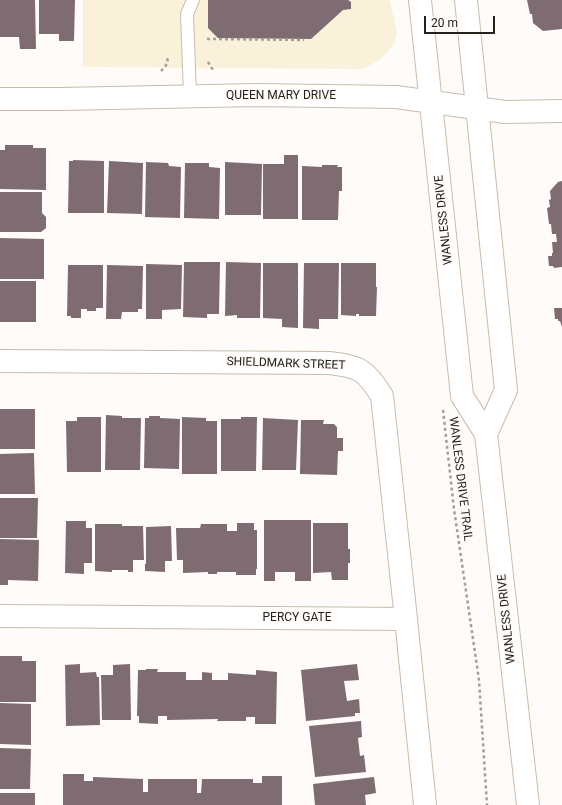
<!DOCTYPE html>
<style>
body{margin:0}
#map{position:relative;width:562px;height:805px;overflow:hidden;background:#fefbf8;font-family:Roboto,sans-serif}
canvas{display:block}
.scale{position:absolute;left:424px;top:16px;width:71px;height:18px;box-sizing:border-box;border:2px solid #26211b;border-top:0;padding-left:5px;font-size:12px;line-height:14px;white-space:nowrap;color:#26211b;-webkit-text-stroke:3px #fefbf8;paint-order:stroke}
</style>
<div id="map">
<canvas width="562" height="805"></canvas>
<div class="scale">20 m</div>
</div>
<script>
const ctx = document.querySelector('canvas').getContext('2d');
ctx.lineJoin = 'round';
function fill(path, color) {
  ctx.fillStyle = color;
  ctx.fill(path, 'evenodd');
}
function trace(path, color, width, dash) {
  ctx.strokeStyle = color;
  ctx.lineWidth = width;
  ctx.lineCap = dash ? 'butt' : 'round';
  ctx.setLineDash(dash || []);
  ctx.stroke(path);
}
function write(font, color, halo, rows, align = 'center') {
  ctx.font = font + ' Roboto,sans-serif';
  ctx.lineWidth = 3.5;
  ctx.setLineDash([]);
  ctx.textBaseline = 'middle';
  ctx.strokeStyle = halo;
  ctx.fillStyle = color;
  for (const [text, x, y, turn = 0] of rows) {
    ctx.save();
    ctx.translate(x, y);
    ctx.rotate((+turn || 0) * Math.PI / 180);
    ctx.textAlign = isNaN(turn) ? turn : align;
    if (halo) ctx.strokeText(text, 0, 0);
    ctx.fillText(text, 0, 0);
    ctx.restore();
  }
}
const commercial = new Path2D(`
 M 83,0 L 390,0 L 397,33 L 394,44 L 384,56 L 379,60 L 364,69 L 83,67 Z`);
const building = new Path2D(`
 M 0,0 L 35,0 L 36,49 L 20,49 L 19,37 L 0,37 Z
 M 39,0 L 75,0 L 74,41 L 59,41 L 59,34 L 39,34 Z
 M 208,0 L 348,0 L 351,2 L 351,9 L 343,10 L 311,39 L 218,38 L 208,28 Z
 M 527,0 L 562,0 L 562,29 L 543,31 L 533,23 L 532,14 L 530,14 Z
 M 5,145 L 33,145 L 33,148 L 46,148 L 46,190 L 0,189 L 0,150 L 5,150 Z
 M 284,155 L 298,155 L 298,219 L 263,219 L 263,164 L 284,164 Z
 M 73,160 L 104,161 L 104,213 L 68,213 L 69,161 L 73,161 Z
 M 109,161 L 143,163 L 142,214 L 107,213 Z
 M 146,162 L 168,163 L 169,166 L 181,167 L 180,218 L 145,217 Z
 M 225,162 L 262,164 L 261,215 L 225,215 Z
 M 185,163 L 209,163 L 209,167 L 220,168 L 219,219 L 184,218 Z
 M 322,165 L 338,165 L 337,167 L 342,167 L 342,191 L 339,191 L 338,220 L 302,220 L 302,166 L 322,167 Z
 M 562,181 L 562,267 L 554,268 L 553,266 L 549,266 L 548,256 L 552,256 L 552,253 L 553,253 L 552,242 L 557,242 L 556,234 L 552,234 L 551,224 L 549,224 L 547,208 L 550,207 L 549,200 L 551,199 L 550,191 L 558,182 Z
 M 0,192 L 42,192 L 42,213 L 46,217 L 46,228 L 41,232 L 0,232 Z
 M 0,238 L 44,239 L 44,279 L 0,279 Z
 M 184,262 L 220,262 L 219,314 L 207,314 L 207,318 L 183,317 Z
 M 226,262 L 261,263 L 260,318 L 237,318 L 237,315 L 225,316 Z
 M 263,263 L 298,263 L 298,328 L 282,327 L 282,319 L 263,318 Z
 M 304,263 L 339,263 L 338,319 L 319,319 L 319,329 L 303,328 Z
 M 341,263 L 376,263 L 376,287 L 377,287 L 376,316 L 359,316 L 359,314 L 356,314 L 356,316 L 341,315 Z
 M 146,264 L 182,265 L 181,309 L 162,310 L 162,319 L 146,319 Z
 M 68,265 L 103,265 L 103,308 L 96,308 L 96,311 L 87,311 L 87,309 L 81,309 L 81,318 L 71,318 L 71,316 L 67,316 Z
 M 107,265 L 143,266 L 142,309 L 138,309 L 138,312 L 122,312 L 121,319 L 106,319 Z
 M 0,281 L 36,281 L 36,322 L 0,322 Z
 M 554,308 L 562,308 L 562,327 L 560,321 L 558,321 L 558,319 L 555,319 Z
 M 0,409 L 35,409 L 35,449 L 0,449 Z
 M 106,415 L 122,416 L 122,418 L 141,418 L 140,470 L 105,470 Z
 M 149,416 L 160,416 L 160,418 L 180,419 L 179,469 L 144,468 L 145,418 L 149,418 Z
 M 77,417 L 101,417 L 101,472 L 67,472 L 66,421 L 77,421 Z
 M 182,417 L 206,418 L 206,421 L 217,421 L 217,474 L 182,474 Z
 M 241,417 L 257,417 L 256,471 L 221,471 L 221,419 L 241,419 Z
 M 263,418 L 298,420 L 296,470 L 262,470 Z
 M 301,420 L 324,420 L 323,424 L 334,424 L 337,427 L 337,438 L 343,438 L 343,451 L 338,451 L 337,475 L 300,474 Z
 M 34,453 L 35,494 L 0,494 L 0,454 Z
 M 0,498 L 38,498 L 37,538 L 0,538 Z
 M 264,520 L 311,520 L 311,581 L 295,581 L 295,572 L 275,572 L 275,581 L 264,581 Z
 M 66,521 L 86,521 L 86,528 L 92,528 L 92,563 L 84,563 L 84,574 L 65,573 Z
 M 237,523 L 254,523 L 254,530 L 257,530 L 257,569 L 256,569 L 256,575 L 236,575 L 236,572 L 217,572 L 217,574 L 208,574 L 208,572 L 183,573 L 183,560 L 177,560 L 176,528 L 200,528 L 201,524 L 227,524 L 227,531 L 237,531 Z
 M 313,523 L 348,523 L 348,549 L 350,549 L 350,563 L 348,563 L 348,580 L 332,580 L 331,572 L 313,573 Z
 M 95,524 L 122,524 L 122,526 L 143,526 L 144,560 L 133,560 L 133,572 L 128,572 L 128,570 L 112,570 L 112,572 L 95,571 Z
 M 171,526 L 172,561 L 165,561 L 165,572 L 145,571 L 145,564 L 146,564 L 146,527 Z
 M 0,539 L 39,540 L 38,581 L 8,580 L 8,585 L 0,585 Z
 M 0,656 L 22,656 L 22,661 L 36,661 L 36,702 L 0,702 Z
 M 80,664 L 80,673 L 96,672 L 97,677 L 99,677 L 100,725 L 66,726 L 65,665 Z
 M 130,664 L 131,720 L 102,720 L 101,675 L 113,675 L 113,665 Z
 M 357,664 L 359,680 L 344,681 L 347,701 L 359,699 L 360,713 L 355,713 L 355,716 L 306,721 L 301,670 Z
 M 146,669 L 158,669 L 157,672 L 186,672 L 186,680 L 202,680 L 202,672 L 212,673 L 212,680 L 228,680 L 228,673 L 256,675 L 256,670 L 277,672 L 276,724 L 255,724 L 255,717 L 246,717 L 246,721 L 217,721 L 218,719 L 167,720 L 167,716 L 158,716 L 158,724 L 139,723 L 139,716 L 137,716 L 138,670 L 146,670 Z
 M 0,703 L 31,704 L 31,745 L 0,744 Z
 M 361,721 L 362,737 L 358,738 L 360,756 L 364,755 L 366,772 L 315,777 L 309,726 Z
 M 0,748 L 31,749 L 30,789 L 0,789 Z
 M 63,774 L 84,774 L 84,781 L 93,781 L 93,777 L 143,779 L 143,792 L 148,792 L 148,779 L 197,779 L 197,793 L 201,793 L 202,779 L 253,779 L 253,783 L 262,783 L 262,776 L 282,776 L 282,805 L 63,805 Z
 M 374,777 L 376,793 L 365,795 L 366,805 L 315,805 L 313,784 Z
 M 0,793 L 35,793 L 35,805 L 0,805 Z`);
const path = new Path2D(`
 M 207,39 L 304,40
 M 208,62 L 213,70
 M 161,71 L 167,64 L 168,56
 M 443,410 L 454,509 L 479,680 L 487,805`);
const lane = new Path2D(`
 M 190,96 L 187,14 L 193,0`);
const street = new Path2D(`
 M 0,361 L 329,363 C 359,366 366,370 382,396 L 406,619
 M 0,616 L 406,619 L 425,805`);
const secondary = new Path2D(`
 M 420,0 L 462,396 L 486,434 L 528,805
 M 466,0 L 506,390 L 486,434
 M 0,99 L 62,99 L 256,95 L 396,97 L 505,112 L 562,111`);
const streetNames = [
 ["QUEEN MARY DRIVE",281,96],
 ["WANLESS DRIVE",444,220,-96],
 ["SHIELDMARK STREET",286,364,2],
 ["WANLESS DRIVE TRAIL",460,479,83],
 ["PERCY GATE",297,618],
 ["WANLESS DRIVE",507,619,-96]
];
fill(commercial, '#faf1db');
fill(building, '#7f6b72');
trace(lane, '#cabcac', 14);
trace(street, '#cabcac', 24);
trace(secondary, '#cabcac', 24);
trace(path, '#a29e99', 2.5, [3, 3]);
trace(lane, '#fff', 12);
trace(street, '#fff', 22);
trace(secondary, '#fff', 22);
write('12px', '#26211b', '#fefbf8', streetNames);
</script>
